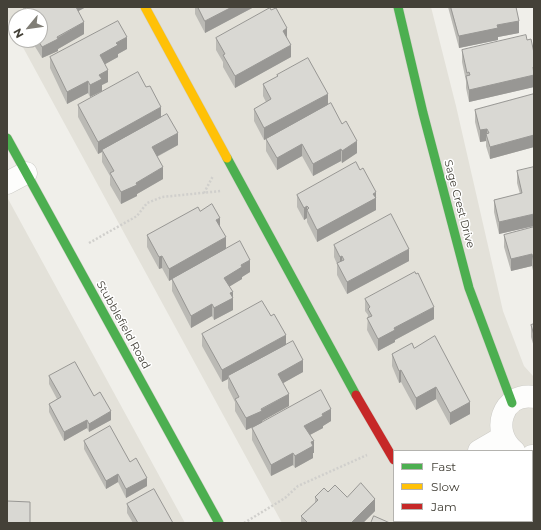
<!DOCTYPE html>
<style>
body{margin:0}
#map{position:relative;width:541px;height:530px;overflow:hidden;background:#f0efea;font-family:Montserrat,sans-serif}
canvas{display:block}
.frame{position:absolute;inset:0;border:8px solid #444138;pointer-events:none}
.legend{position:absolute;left:393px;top:450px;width:140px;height:72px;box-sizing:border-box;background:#fff;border:1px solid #b4b3af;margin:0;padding:5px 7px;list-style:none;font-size:12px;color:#444138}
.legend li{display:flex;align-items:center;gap:8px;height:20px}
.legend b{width:20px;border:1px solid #b4b3af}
.north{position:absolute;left:8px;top:8px;width:40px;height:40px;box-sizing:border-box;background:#fff;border:1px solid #b4b3af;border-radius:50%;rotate:241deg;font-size:11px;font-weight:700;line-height:16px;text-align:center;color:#444138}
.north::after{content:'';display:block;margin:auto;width:14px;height:18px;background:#807e76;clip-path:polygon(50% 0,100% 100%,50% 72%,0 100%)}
</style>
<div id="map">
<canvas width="541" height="530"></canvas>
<div class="frame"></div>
<ul class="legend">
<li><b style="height:5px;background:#4caf50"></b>Fast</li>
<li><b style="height:5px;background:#ffc107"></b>Slow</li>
<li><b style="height:5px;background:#c62828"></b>Jam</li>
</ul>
<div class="north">N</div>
</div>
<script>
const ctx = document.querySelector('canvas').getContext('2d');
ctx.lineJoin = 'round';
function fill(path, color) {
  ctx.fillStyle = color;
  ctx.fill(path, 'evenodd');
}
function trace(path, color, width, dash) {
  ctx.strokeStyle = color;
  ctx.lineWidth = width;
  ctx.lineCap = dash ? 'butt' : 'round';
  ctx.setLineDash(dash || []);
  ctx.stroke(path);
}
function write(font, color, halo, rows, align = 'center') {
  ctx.font = font + ' Montserrat,sans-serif';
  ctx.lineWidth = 3;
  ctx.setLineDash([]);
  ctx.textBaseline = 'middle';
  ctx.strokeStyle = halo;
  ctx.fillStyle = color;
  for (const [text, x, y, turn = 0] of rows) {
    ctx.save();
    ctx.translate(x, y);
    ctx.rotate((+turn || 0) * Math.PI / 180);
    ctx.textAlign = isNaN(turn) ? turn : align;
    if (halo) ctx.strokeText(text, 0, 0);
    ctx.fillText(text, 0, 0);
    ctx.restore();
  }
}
const residential = new Path2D(`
 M 7,7 L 431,7 L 456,106 L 503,311 L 524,366 L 534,377 L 534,523 L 282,523 L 19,40 L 40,40 L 40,16 L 16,16 L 16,35 L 7,18 ZM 394,451 L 532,451 L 532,521 L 394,521 Z
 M 7,197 L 185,523 L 7,523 Z`);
const path = new Path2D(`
 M 204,193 L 213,176
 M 89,243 L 137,216 L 147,203 L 162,197 L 221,191
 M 244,523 L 285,498 L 298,486 L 367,455`);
const street = new Path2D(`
 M 7,183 L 26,173
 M 479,451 L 503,437
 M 514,451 C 490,432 502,392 534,397
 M 532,456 L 534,456`);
const fast = new Path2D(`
 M 398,7 L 423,113 L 469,288 L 512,403
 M 7,138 L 219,523
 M 227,158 L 356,395`);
const slow = new Path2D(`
 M 145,7 L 227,158`);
const jam = new Path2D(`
 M 356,395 L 394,460`);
const wall = new Path2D(`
 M 23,7 L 86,7 L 78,11 L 84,34 L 58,49 L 58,51 L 42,58 L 31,40 L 40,40 L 40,16 L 23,16 Z
 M 195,7 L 254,7 L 205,33 L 195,14 Z
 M 448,7 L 516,7 L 519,33 L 498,37 L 498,40 L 459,48 Z
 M 216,38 L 287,38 L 291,57 L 235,88 L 223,67 L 223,62 L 216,50 Z
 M 527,40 L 534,53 L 534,87 L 469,102 L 466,88 L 466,81 L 462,62 L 462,50 Z
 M 127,49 L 118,54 L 118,57 L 105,64 L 108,82 L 102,85 L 102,91 L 90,97 L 88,93 L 67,104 L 50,68 L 50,57 Z
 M 277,75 L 328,104 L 357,153 L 342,163 L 341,161 L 313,176 L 302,156 L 277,170 L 266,151 L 266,139 L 264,140 L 254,121 L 254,109 L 266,102 L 263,96 L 263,84 L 277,77 Z
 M 534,94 L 534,147 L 490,159 L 486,146 L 486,141 L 480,142 L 475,122 L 475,110 Z
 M 78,105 L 161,117 L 178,145 L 157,157 L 163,179 L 137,194 L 137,196 L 121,204 L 110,185 L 110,176 L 102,162 L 102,152 L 98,154 L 78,117 Z
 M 517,171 L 534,226 L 499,234 L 494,212 L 494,200 L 520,194 L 517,183 Z
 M 297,195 L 376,204 L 376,210 L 317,242 L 307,222 L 307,218 L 304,220 L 297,207 Z
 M 200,211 L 220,226 L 226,249 L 250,272 L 242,277 L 242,279 L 229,286 L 233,304 L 233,310 L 214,320 L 212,316 L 191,328 L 172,291 L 172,279 L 169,281 L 162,268 L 159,269 L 147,247 L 147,235 Z
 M 534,227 L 534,275 L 532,266 L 511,271 L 504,247 L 504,235 Z
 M 334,245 L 409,261 L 347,294 L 337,275 L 337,264 L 334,257 Z
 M 365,299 L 434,319 L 395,340 L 395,342 L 378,351 L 367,330 L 368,315 L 365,311 Z
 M 534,324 L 534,347 L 531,337 L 531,325 Z
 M 202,334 L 286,344 L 303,372 L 283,383 L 289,406 L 262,421 L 262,423 L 331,421 L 323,426 L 323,428 L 310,435 L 314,453 L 313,453 L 313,458 L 295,468 L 293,465 L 271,476 L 252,440 L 252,428 L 258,425 L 246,430 L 235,411 L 235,402 L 228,388 L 228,379 L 222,382 L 202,346 Z
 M 414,348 L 470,414 L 450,425 L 436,399 L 416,410 L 401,382 L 399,383 L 392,366 L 392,354 Z
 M 49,376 L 94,396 L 111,420 L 89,432 L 87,428 L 64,441 L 49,412 L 49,404 L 57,399 L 49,384 Z
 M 84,441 L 130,462 L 147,486 L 126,498 L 118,482 L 106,489 L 84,449 Z
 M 328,492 L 347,497 L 375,511 L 363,523 L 301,523 L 301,516 L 315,503 L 315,497 Z
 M 127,504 L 173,523 L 133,523 L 127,513 Z
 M 482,521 L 532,521 L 534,523 L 483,523 Z`);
const shadedWall = new Path2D(`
 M 73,7 L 86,7 L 73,14 Z
 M 232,7 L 254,7 L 205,33 L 205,21 Z
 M 519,21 L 519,33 L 498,37 L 498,40 L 459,48 L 459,36 L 497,25 Z
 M 84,22 L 84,34 L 58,49 L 58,51 L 42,58 L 42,47 Z
 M 287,28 L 287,40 L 283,31 Z
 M 127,37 L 127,49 L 118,54 L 118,57 L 100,67 L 100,55 L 116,43 Z
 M 291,45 L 291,57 L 235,88 L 235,76 Z
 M 108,70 L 108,82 L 102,85 L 102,91 L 90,97 L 90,85 L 99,75 Z
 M 534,75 L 534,87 L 469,102 L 469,90 Z
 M 88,81 L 88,93 L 67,104 L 67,92 Z
 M 328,94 L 328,106 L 264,140 L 264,128 Z
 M 161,107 L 161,119 L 102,150 L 102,152 L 98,154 L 98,142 Z
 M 487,129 L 487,138 L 486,134 L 486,141 L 480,142 L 480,130 Z
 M 178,133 L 178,145 L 152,159 L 152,147 Z
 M 534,135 L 534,147 L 490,159 L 490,147 Z
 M 357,141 L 357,153 L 342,163 L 342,151 Z
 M 302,144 L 302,156 L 277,170 L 277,158 Z
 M 341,149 L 341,161 L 313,176 L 313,164 Z
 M 163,167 L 163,179 L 137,194 L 137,196 L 121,204 L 121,192 Z
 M 376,192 L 376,210 L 317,242 L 317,230 Z
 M 307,206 L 307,218 L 304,220 L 304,208 Z
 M 534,214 L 534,226 L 499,234 L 499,222 Z
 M 220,218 L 220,230 L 216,220 Z
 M 226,237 L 226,249 L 169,281 L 169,269 Z
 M 409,249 L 409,261 L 347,294 L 347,282 Z
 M 532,254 L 532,266 L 511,271 L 511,259 Z
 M 162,256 L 162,268 L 159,269 L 159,257 Z
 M 342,256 L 342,268 L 340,269 L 340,257 Z
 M 250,260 L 250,272 L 242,277 L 242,279 L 224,290 L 224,278 L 241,265 Z
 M 233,292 L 233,310 L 214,320 L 214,308 L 230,293 Z
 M 212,304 L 212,316 L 191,328 L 191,316 Z
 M 434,307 L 434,319 L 395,340 L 395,342 L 378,351 L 378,339 L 394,328 Z
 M 286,335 L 286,347 L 228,376 L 228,379 L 222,382 L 222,370 Z
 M 303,360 L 303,372 L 278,386 L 278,374 Z
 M 401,370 L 401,382 L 399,383 L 399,371 Z
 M 436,387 L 436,399 L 416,410 L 416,398 Z
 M 289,394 L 289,406 L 262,421 L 262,423 L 246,430 L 246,418 Z
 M 470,402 L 470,414 L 450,425 L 450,413 Z
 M 331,409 L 331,421 L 323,426 L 323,428 L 304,438 L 304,426 L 322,414 Z
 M 111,411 L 111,420 L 89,432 L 89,424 Z
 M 87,420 L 87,428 L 64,441 L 64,432 Z
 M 314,441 L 314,453 L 313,453 L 313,458 L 295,468 L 295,456 L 311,442 Z
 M 293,453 L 293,465 L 271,476 L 271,465 Z
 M 118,474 L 118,482 L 106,489 L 106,481 Z
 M 147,478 L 147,486 L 126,498 L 126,489 Z
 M 375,499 L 375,511 L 363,523 L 351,523 Z`);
const building = new Path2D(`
 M 25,7 L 76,7 L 84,22 L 57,37 L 58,39 L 42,47 L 38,40 L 40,40 L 40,16 L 30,16 Z
 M 198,7 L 232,7 L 205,21 Z
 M 451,7 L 516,7 L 519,21 L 497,25 L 498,28 L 459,36 Z
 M 270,8 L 271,10 L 276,8 L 287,28 L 283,31 L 291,45 L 235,76 L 223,55 L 225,54 L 216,38 Z
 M 118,21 L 127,37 L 116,43 L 118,45 L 100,55 L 108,70 L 99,75 L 102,79 L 90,85 L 88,81 L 67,92 L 50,57 Z
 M 526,35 L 527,40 L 531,39 L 534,53 L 534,66 L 533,67 L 534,75 L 469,90 L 466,76 L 470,75 L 469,72 L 467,73 L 462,50 Z
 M 308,58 L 328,94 L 264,128 L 254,109 L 271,99 L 263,84 L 278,76 L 277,75 Z
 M 138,72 L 146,87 L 150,86 L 161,107 L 98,142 L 78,105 Z
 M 534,94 L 534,135 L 490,147 L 486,134 L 489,133 L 487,129 L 480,130 L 475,110 Z
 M 331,103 L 342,124 L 346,121 L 357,141 L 342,151 L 341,149 L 313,164 L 302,144 L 277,158 L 266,139 Z
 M 167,114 L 178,133 L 152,147 L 163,167 L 136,183 L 137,185 L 121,192 L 110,173 L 114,171 L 102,150 Z
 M 356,162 L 360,170 L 363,168 L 376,192 L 373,194 L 376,198 L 317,230 L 307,210 L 309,208 L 307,206 L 304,208 L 297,195 Z
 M 534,167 L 534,214 L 499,222 L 494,200 L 522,193 L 517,171 Z
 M 212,204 L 220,218 L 216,220 L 226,237 L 169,269 L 162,256 L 159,257 L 147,235 L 198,207 L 200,211 Z
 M 391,214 L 409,249 L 347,282 L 337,263 L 344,260 L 342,256 L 340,257 L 334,245 Z
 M 534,227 L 534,263 L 532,254 L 511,259 L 504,235 Z
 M 240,241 L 250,260 L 241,265 L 242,267 L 224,278 L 233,292 L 230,293 L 233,298 L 214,308 L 212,304 L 191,316 L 172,279 Z
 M 415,272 L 416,274 L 418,273 L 434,307 L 394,328 L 395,330 L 378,339 L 367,318 L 372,316 L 368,309 L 370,307 L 365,299 Z
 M 262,301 L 271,316 L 274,314 L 286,335 L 222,370 L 202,334 Z
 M 534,324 L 534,335 L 531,325 Z
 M 435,336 L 470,402 L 450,413 L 436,387 L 416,398 L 401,370 L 399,371 L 392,354 L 412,343 L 414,348 Z
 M 293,341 L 303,360 L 278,374 L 289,394 L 261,409 L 262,411 L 246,418 L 235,399 L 239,397 L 228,376 Z
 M 75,362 L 94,396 L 100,392 L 111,411 L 89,424 L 87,420 L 64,432 L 49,404 L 61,397 L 49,376 Z
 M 321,390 L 331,409 L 322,414 L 323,416 L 304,426 L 314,441 L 311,442 L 313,446 L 295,456 L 293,453 L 271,465 L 252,428 Z
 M 110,426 L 130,462 L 136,458 L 147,478 L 126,489 L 118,474 L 106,481 L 84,441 Z
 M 361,483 L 375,499 L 351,523 L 308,523 L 301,516 L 318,500 L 315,497 L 324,488 L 328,492 L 335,485 L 347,497 Z
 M 154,489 L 173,523 L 138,523 L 127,504 Z
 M 7,501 L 30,502 L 30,523 L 7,523 Z
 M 532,515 L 534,519 L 534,523 L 490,523 L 489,521 L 532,521 Z
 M 374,516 L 390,523 L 371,523 Z
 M 428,521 L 472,521 L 473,523 L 427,523 L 426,522 Z`);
const streetNames = [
 ["Sage Crest Drive",459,204,75],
 ["Stubblefield Road",123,325,61]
];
fill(residential, '#e3e1d9');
trace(street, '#cecdc8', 23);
trace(fast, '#cfcec4', 10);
trace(slow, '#cfcec4', 10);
trace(jam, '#cfcec4', 10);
trace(path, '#d0cfcc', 2.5, [2, 2]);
trace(street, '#fdfdfc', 22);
trace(fast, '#4caf50', 9);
trace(slow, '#ffc107', 9);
trace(jam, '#c62828', 9);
fill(wall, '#bbbab5');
fill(shadedWall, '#989794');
fill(building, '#d9d8d3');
trace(building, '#989794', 1);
write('11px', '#444138', '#fff', streetNames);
</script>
